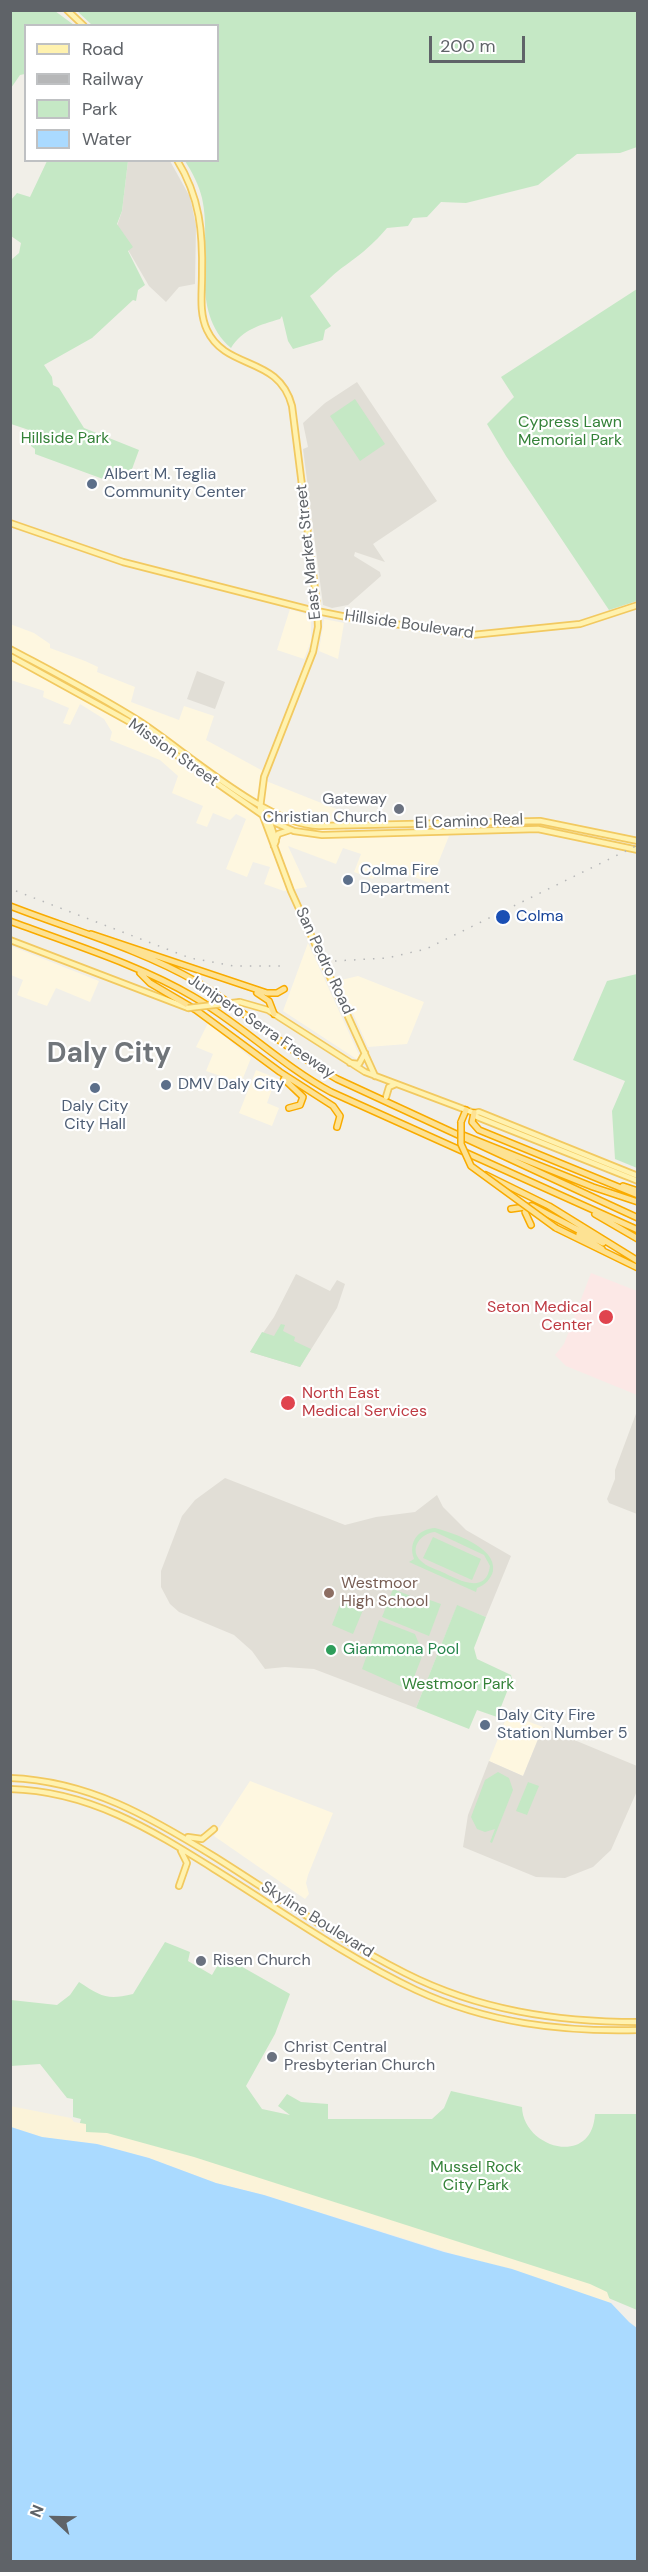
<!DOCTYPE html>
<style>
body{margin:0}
#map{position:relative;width:648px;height:2572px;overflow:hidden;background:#f1efe8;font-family:"DM Sans",sans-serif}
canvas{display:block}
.frame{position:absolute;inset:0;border:12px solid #5f6368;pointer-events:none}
.legend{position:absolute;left:24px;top:24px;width:195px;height:138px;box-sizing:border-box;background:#fff;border:2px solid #bfc1c3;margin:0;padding:8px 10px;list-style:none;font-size:18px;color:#5f6368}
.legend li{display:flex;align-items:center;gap:12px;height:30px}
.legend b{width:30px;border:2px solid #bfc1c3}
.north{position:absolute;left:24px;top:2488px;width:60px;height:60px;-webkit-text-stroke:4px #fff;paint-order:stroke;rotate:292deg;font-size:16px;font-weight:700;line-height:24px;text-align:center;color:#5f6368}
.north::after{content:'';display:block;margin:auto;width:21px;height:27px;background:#5f6368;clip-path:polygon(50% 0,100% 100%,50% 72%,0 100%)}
.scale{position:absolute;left:429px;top:36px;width:96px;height:27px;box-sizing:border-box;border:3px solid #5f6368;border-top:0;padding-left:8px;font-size:18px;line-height:21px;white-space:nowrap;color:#5f6368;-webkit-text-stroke:4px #fff;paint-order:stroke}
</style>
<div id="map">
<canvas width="648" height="2572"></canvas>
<div class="frame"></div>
<ul class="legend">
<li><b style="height:8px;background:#fff2af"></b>Road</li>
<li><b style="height:8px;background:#b6b7b8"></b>Railway</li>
<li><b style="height:16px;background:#c5e8c5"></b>Park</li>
<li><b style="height:16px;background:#aadaff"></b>Water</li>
</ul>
<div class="north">N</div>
<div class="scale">200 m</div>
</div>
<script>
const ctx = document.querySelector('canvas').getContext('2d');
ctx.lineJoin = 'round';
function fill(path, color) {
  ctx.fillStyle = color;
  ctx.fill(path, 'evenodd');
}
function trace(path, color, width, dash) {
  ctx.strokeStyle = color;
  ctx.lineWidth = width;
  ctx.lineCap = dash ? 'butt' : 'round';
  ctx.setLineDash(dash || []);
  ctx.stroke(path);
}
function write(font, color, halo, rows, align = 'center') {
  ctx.font = font + ' "DM Sans",sans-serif';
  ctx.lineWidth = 4.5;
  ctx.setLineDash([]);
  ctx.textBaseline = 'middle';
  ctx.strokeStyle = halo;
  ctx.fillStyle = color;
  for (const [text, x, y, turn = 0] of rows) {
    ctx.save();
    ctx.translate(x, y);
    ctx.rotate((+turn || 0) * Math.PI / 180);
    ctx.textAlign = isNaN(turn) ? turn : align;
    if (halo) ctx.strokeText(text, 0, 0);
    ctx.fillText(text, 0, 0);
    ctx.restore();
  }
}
const commercial = new Path2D(`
 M 290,609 L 311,616 L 311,641 L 304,659 L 277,650 Z
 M 324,619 L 344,623 L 338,659 L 319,651 Z
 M 10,624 L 34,633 L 50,644 L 50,648 L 85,661 L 98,667 L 97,672 L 135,687 L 131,702 L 179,720 L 184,706 L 214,716 L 206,740 L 263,771 L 261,779 L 344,812 L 345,837 L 449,836 L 430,883 L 380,864 L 373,879 L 354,872 L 361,854 L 343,848 L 336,864 L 288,846 L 307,887 L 284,891 L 264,884 L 270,867 L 253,862 L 247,877 L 226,869 L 246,819 L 236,814 L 230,820 L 213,813 L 207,827 L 196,823 L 203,806 L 172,793 L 178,776 L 160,760 L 110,740 L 112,732 L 104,719 L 80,704 L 70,725 L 63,723 L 69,708 L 43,697 L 44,691 L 11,680 Z
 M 308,943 L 360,1057 L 358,1060 L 283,1011 Z
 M 11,946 L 99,981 L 90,1002 L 56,988 L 47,1006 L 17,995 L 23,980 L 11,975 Z
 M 358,976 L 424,1002 L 407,1044 L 368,1047 L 340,984 L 341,980 Z
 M 208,1023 L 251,1058 L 241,1083 L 206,1071 L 213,1054 L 196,1047 Z
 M 256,1070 L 276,1078 L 267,1103 L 279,1108 L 272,1126 L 239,1113 Z
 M 511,1715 L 543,1727 L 523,1776 L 489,1761 L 507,1716 Z
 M 250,1781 L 333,1813 L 308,1875 L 306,1883 L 309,1894 L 305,1899 L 214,1836 Z`);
const education = new Path2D(`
 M 128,161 L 170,161 L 190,197 L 196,226 L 195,284 L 179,287 L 166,302 L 149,286 L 116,229 L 122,211 Z
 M 357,382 L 437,501 L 373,544 L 385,562 L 355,552 L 354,556 L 380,572 L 381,576 L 348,605 L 332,608 L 323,605 L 303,449 L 308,447 L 303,423 L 325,403 Z
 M 197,671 L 225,682 L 215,709 L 187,699 Z
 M 296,1274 L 330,1291 L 337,1280 L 345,1284 L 337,1308 L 300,1367 L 250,1352 L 274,1317 Z
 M 637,1411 L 638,1514 L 637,1514 L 609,1503 L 607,1499 L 615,1479 L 615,1470 Z
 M 225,1478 L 345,1525 L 376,1517 L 415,1512 L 437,1495 L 443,1507 L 466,1530 L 511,1556 L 486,1617 L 457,1606 L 416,1708 L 314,1669 L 285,1667 L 265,1669 L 252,1651 L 234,1635 L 179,1612 L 170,1604 L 161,1587 L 161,1571 L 182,1516 L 195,1500 Z
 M 543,1727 L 637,1766 L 637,1791 L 611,1850 L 593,1867 L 565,1878 L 536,1877 L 463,1847 L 468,1815 L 489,1761 L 523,1776 Z`);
const medical = new Path2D(`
 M 591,1273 L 637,1291 L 637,1395 L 566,1366 L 555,1355 L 564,1344 Z`);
const green = new Path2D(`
 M 11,10 L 55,11 L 74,25 L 26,26 L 25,74 L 20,75 L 11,88 Z
 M 77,11 L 637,11 L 637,147 L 620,153 L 577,154 L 538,185 L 466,203 L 441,202 L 427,217 L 413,218 L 408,226 L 387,228 C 369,249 359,255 338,271 C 328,279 320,289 310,296 L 331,326 L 325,330 L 323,340 L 293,349 L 288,341 L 282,316 L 280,319 C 260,325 243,329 231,348 C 188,311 213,247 202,198 C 199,185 192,172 185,161 L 218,160 L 218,26 L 92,25 Z
 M 47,161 L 128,161 L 122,211 L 117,224 L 133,247 L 128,251 L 145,285 L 138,290 L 136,301 L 133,300 L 92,338 L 44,365 L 52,377 L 53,385 L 59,388 L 84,428 L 139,450 L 128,480 L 106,473 L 103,479 L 35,454 L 35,449 L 31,446 L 35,432 L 11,424 L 11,260 L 19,253 L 21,243 L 11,236 L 11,200 L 17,193 L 30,197 Z
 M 637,289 L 637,601 L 609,610 L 506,456 L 487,424 L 514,397 L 501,377 Z
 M 355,399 L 385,444 L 360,461 L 330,416 Z
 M 637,974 L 638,974 L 637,1168 L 615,1159 L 612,1111 L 625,1081 L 573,1060 L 607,981 Z
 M 281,1324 L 285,1325 L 283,1331 L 295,1337 L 294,1341 L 311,1349 L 300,1367 L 250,1352 L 262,1332 L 274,1336 Z
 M 435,1528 C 453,1533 497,1547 493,1571 C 491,1579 485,1585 477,1588 L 476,1592 L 409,1562 L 414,1559 C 408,1542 418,1529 435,1528 ZM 435,1532 L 484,1555 L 490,1566 C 486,1596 457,1579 442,1572 C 435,1569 426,1566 421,1561 C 408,1549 421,1533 435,1532 Z
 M 433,1537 L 481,1559 L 472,1580 L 423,1558 Z
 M 393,1589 L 426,1602 L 427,1599 L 441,1604 L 429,1636 L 382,1617 Z
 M 341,1602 L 363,1610 L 353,1634 L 332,1625 Z
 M 457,1605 L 486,1617 L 474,1648 L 477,1659 L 511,1675 L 512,1679 L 497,1717 L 477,1710 L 469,1729 L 416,1708 Z
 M 379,1620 L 415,1634 L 423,1654 L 409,1690 L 362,1669 Z
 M 498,1772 L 509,1778 L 513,1790 L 492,1843 L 490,1842 L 495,1829 L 485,1832 L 477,1829 L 471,1817 L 485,1780 Z
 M 528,1782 L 539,1786 L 527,1815 L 516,1811 Z
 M 165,1942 L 190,1952 L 188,1961 L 212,1975 L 223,1956 L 290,1994 L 275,2034 L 246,2086 L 262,2109 L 290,2115 L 278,2106 L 287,2094 L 301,2102 L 328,2104 L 328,2119 L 432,2119 L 444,2108 L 451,2091 L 522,2107 C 523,2148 592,2168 595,2114 L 637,2114 L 637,2310 L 544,2271 L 77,2133 L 81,2119 L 73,2117 L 73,2099 L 67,2098 L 40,2064 L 11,2066 L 10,1992 L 11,2000 L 57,2005 L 70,1995 L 79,1982 C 102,1997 107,2000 133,1994 Z`);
const sand = new Path2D(`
 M 10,2106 L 71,2118 L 74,2122 L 86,2124 L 86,2132 L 107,2133 L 194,2157 L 590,2284 L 607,2292 L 611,2303 L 264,2195 L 216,2183 L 149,2158 L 97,2144 L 42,2137 L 11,2127 Z`);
const water = new Path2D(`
 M 11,2127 L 42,2137 L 97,2144 L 149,2158 L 216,2183 L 264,2195 L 444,2252 L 512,2269 L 611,2303 L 629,2322 L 637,2328 L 637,2561 L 11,2561 Z`);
const major = new Path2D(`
 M 67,10 L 84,26
 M 177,160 C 200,197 203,233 202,275 C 202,294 199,313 207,330 C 226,371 279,355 292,406 L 317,605 L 318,627 L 313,652 L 264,777 L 260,808 L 291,891 L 375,1076
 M 10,523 L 123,562 L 307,609 L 352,618 L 472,635 L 580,624 L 638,605
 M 10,649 C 53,672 98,695 139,721 C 184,750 268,826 319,826 L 540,821 L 638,841
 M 10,656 L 128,721 L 271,821 L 294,831 L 322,835 L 538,829 L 638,850
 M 269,820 L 276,841 L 274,846
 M 276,839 L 278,834 L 290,830
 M 10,940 L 188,1008
 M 240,1002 L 268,1010 L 365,1072 L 474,1113 L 479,1112 L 638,1176
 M 350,1063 L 359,1064 L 365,1053
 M 386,1097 L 389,1087 L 396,1084
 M 474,1113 L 477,1117 L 638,1181
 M 10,1778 C 89,1781 150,1817 215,1857 C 277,1896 339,1940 405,1973 C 478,2010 556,2022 638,2022
 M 10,1789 C 89,1791 150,1829 214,1869 C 280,1910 346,1957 416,1990 C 487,2023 561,2032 638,2030
 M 188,1837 L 202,1839 L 214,1829
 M 179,1886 L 187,1863 L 181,1851`);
const highway = new Path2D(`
 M 10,906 C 72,930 140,949 197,982 C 246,1011 287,1051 337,1079 L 638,1218
 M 10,921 C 68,943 140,965 192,996 C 241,1024 281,1065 331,1092 L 638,1230
 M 91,934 L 267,993 L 277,993 L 284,989
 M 140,973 L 150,983 L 196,1010 L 280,1072 L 333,1106 L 340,1116 L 337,1127
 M 257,993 L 269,1001 L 274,1014
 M 284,1079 L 303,1097 L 300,1105 L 289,1108
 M 474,1113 L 472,1122 L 479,1130 L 638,1195
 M 461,1122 L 466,1110
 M 463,1135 L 593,1187 L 638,1202
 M 486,1175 L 549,1206 L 638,1261
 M 623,1186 L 638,1191
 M 511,1209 L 532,1206 L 603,1243
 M 595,1214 L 638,1239
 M 531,1225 L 525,1212 L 531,1206
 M 556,1228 L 638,1268
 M 579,1234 L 602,1249`);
const rail = new Path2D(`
 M 16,891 L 190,958 L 234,966 L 284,966
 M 335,961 L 387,958 L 426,949 L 638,845`);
const majorBridge = new Path2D(`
 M 188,1008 L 240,1002`);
const highwayBridge = new Path2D(`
 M 461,1122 L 461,1144 L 471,1166 L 556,1228`);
const markers = [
 [92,484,6,"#5c6f8a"],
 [399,809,6,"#6b7280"],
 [348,880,6,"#5c6f8a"],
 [503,917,8,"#1a4fb4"],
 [166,1085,6,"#5c6f8a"],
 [95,1088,6,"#5c6f8a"],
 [606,1317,8,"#e0444e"],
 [288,1403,8,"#e0444e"],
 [329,1593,6,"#8d6e63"],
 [331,1650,6,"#2e9e5b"],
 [485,1725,6,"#5c6f8a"],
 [201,1961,6,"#6b7280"],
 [272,2057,6,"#6b7280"]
];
const parkNames = [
 ["Cypress Lawn",570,423],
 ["Memorial Park",570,441],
 ["Hillside Park",65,439],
 ["Westmoor Park",458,1685],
 ["Mussel Rock",476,2168],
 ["City Park",476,2186]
];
const serviceNames = [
 ["Albert M. Teglia",104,475],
 ["Community Center",104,493],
 ["Colma Fire",360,871],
 ["Department",360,889],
 ["DMV Daly City",178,1085],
 ["Daly City",95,1107,"center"],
 ["City Hall",95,1125,"center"],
 ["Daly City Fire",497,1716],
 ["Station Number 5",497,1734]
];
const streetNames = [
 ["East Market Street",309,552,-96],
 ["Hillside Boulevard",409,625,8],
 ["Mission Street",173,753,35],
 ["El Camino Real",469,822,-2],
 ["San Pedro Road",324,961,65],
 ["Junipero Serra Freeway",261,1027,34],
 ["Skyline Boulevard",317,1920,32]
];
const worshipNames = [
 ["Gateway",387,800,"right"],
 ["Christian Church",387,818,"right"],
 ["Risen Church",213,1961],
 ["Christ Central",284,2048],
 ["Presbyterian Church",284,2066]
];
const transitNames = [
 ["Colma",516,917]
];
const healthNames = [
 ["Seton Medical",592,1308],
 ["Center",592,1326],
 ["North East",302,1394,"left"],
 ["Medical Services",302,1412,"left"]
];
const educationNames = [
 ["Westmoor",341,1584],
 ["High School",341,1602]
];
const leisureNames = [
 ["Giammona Pool",343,1650]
];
const townNames = [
 ["Daly City",109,1055]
];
fill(commercial, '#fef7e0');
fill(education, '#e1ded6');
fill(medical, '#fce8e6');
fill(green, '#c5e8c5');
fill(sand, '#fbf3d9');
fill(water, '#aadaff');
trace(major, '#f2c960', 8);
trace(highway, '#f9ab00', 8);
trace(major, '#fff2af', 4.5);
trace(highway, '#fde293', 5);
trace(rail, '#b6b7b8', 1.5, [1.5, 8]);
trace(majorBridge, '#f2c960', 8, []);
trace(highwayBridge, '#f9ab00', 8, []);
trace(majorBridge, '#fff2af', 4.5);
trace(highwayBridge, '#fde293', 5);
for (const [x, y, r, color] of markers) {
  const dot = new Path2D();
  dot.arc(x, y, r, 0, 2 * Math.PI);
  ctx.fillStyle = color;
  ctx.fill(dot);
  trace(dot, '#fff', 2);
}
write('16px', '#348238', '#fff', parkNames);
write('16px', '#4e5e75', '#fff', serviceNames, 'left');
write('16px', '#5f6368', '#fff', streetNames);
write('16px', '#5b616d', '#fff', worshipNames, 'left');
write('16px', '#164399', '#fff', transitNames, 'left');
write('16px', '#be3a42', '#fff', healthNames, 'right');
write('16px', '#785e54', '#fff', educationNames, 'left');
write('16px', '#27864d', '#fff', leisureNames, 'left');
write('bold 28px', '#70757a', '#fff', townNames);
</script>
